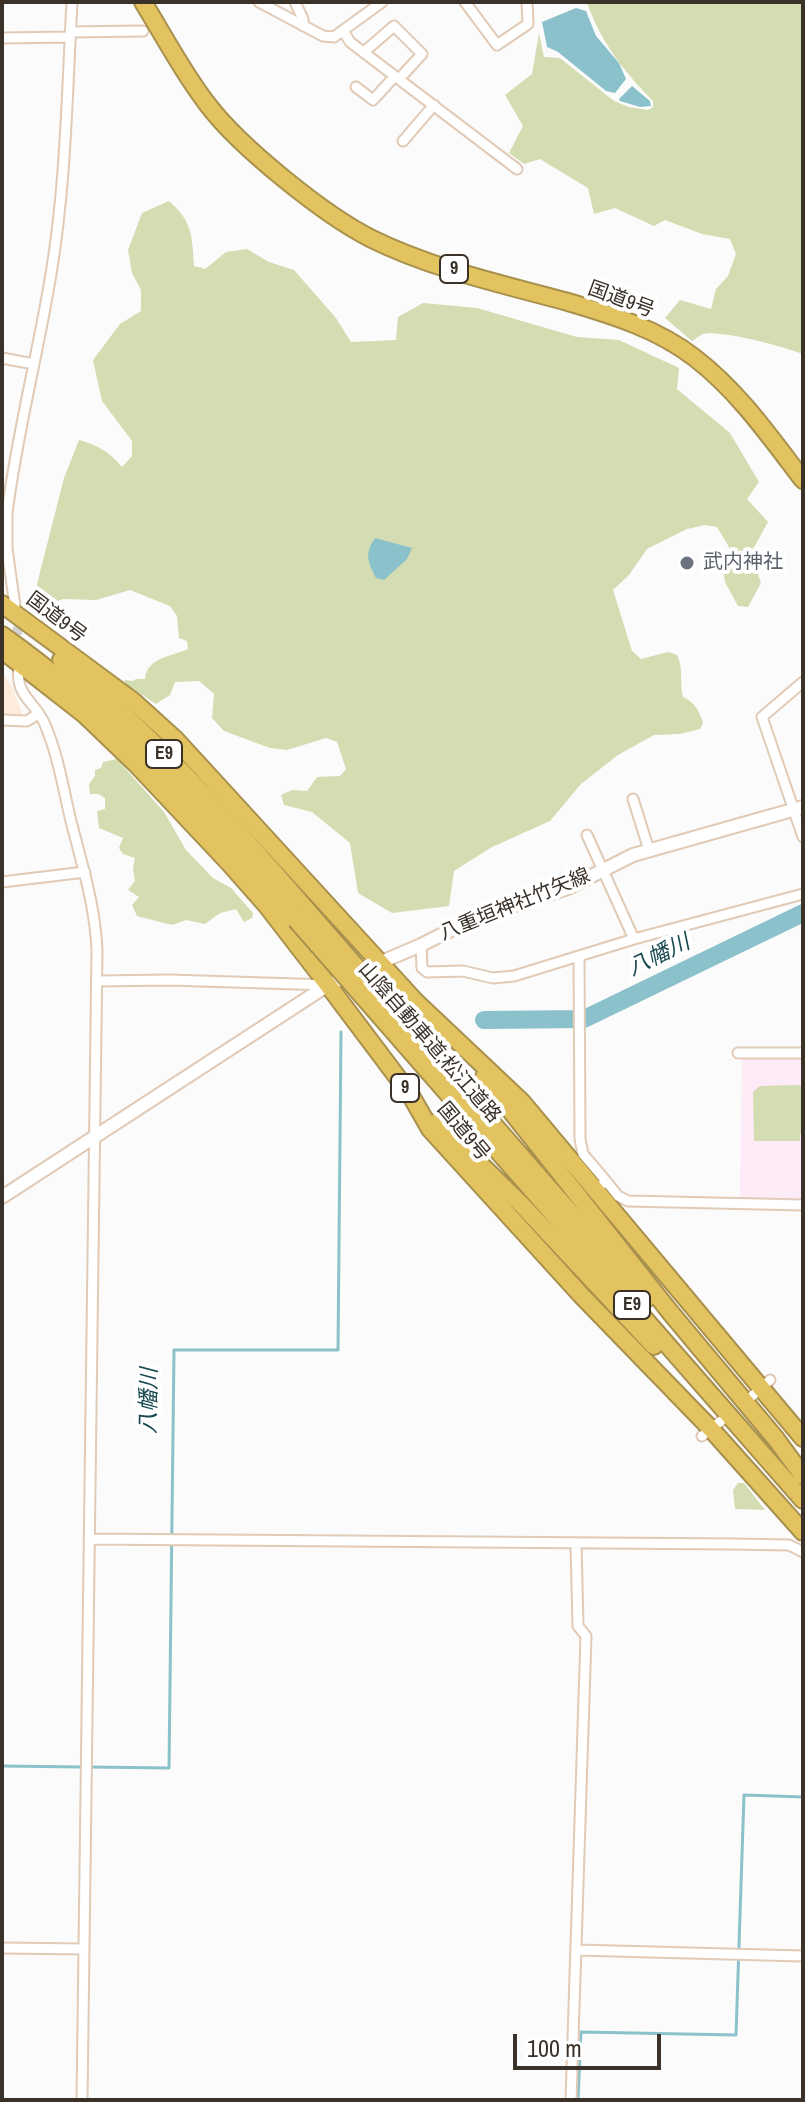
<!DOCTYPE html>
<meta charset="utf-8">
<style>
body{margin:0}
#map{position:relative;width:805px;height:2102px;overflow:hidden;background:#fbfbfb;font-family:"Archivo Narrow",sans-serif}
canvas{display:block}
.frame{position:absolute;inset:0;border:4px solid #3a3129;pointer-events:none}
.scale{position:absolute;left:513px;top:2034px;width:148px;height:36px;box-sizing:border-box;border:4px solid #3a3129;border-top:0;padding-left:10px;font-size:24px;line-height:28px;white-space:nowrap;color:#3a3129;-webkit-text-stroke:6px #fff;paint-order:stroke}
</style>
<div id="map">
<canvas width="805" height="2102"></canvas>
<div class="frame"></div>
<div class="scale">100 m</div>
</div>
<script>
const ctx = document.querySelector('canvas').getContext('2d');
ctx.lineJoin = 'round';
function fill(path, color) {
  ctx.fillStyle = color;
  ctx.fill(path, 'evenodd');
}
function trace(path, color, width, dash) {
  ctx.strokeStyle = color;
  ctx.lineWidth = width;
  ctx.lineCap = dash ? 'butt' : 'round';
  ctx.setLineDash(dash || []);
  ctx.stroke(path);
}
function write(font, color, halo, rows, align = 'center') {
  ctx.font = font + ' "Archivo Narrow","Noto Sans JP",sans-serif';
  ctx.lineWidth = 8;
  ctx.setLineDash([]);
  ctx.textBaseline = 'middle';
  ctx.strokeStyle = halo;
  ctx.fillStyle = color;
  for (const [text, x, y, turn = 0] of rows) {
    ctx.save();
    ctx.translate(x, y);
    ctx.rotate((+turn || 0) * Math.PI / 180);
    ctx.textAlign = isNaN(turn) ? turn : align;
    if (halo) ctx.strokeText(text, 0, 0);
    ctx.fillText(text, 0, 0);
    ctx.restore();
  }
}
const commercial = new Path2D(`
 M 742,1056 L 803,1057 L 803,1201 L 740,1201 Z`);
const built = new Path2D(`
 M 2,671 L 13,689 L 23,716 L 2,715 Z`);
const green = new Path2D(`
 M 587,2 L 803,2 L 803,354 C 785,347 720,329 703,334 C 699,335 696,339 692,341 L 665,318 L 680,300 L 711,309 L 716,289 L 728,276 L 736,254 L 730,239 L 702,234 L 665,220 L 654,226 L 615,208 L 594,214 L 588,188 L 540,159 L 524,164 L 509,153 L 523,126 L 505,95 L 532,74 L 539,33 L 544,57 L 560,58 L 614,101 L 629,107 L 648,110 L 653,107 L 653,101 C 624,72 600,41 587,2 Z
 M 169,201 C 193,222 192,236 194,266 L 205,269 L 226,252 L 247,249 L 269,262 L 294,270 L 336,318 L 351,342 L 396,340 L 398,317 L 423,303 L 477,308 L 577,337 L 619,340 L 679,368 L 677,389 L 730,433 L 759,482 L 747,499 L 768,522 L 751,553 L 761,583 L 748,607 L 738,606 L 725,582 L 723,570 L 735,557 L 717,527 L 705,525 L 687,529 L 647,549 L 629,575 L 613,590 L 632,651 L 641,659 L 668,652 L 677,655 C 684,668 679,682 683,697 C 695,703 699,710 703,723 L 700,729 L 680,734 L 654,735 L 618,755 L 581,784 L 550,821 L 492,847 L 454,871 L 449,906 L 392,913 L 358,893 L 350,843 L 312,812 L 284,805 L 281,795 L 292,790 L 307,791 L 317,777 L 340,776 L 346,769 L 337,742 L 326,738 L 287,750 L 270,748 L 224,731 L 212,718 L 214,694 L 199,681 L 175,682 L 170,695 L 156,704 L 126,684 L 124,680 L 133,681 L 136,679 L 145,679 C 147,657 171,657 188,649 L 187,641 L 179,638 L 177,616 L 170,606 L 130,590 L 96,600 L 63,599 L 48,604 L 36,588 L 64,478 L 79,440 C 97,445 110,452 122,467 L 132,456 L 132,441 L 102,401 L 93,360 L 120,324 L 141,311 L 141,290 L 132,273 L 128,250 L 142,213 Z
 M 117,759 L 164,812 L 186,850 L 213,878 L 231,888 L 253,913 L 252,918 L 244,922 L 236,909 L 220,913 L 205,924 L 186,920 L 172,925 L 137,916 L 132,905 L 139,897 L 128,890 L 135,881 L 133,869 L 135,858 L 123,854 L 119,848 L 123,838 L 99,828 L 97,811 L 105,809 L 105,798 L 98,794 L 90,794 L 89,784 L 95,776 L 95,770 L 101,768 L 103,762 Z
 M 798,1085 L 803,1087 L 803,1134 L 800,1134 L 800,1141 L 754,1141 L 753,1092 L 760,1086 Z
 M 738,1483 L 744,1483 L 765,1510 L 735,1509 L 733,1490 Z`);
const water = new Path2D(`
 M 576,8 L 586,11 L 596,36 L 619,63 L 626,79 L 615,93 L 606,91 L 558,52 L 547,47 L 542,22 Z
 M 632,86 L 650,101 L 651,106 L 640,107 L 620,101 L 619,99 Z
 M 375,538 L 412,548 L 407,559 L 384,580 L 376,578 C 368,563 364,553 375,538 Z`);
const stream = new Path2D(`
 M 2,1766 L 82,1767
 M 90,1767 L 169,1768 L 174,1350 L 338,1350 L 341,1032
 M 578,2100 L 581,2032 L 736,2035 L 744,1795 L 803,1797`);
const river = new Path2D(`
 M 484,1020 L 584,1019 L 803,913`);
const streetTunnel = new Path2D(`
 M 16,613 L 19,647`);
const street = new Path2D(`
 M 259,2 L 323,36 L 334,37 L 382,2
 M 295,2 L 303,19 L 303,26
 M 465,2 L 497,45 L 528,24 L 527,2
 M 70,32 L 143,31
 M 344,32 L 350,42 L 517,169
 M 2,38 L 70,37
 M 364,52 L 394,26 L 422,54 L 399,79
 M 356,87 L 373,100 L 395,76
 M 403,141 L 434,105
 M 2,358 L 34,364
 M 16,613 L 7,549 L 7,513 C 17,433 38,354 51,274 C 66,184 67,93 72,2
 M 20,662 C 12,697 36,700 46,727 C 58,756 63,787 70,817 C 81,862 95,903 97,950 L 82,2100
 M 803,682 L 762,717 L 803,837
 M 2,720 L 27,721 L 38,714
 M 633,799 L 649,850
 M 587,835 L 634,939
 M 2,882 L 85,872
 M 421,945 L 422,968 L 427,972 L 463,971 L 493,978 L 514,976 L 634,939 L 803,894
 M 579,956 L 580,1139 L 583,1154 L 606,1181 L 597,1189
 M 97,981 L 169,980 L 328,985
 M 738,1053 L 803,1053
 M 606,1181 L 618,1196 L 628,1201 L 803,1205
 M 751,1397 L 770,1380
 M 702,1436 L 721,1421
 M 89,1539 L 732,1544 L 789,1545 L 803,1552
 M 2,1948 L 84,1949
 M 576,1950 L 803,1956
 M 571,2100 L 586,1636 L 578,1626 L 576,1544`);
const secondary = new Path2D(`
 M 2,1197 L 328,985 L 421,945 L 471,920 L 568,888 L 633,855 L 803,807`);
const highway = new Path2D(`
 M 143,2 C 164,36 183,73 208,105 C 240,147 324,215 372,239 C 433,269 502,284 568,302 C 612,315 658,329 695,358 C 739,392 770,437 803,480
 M 2,604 L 133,701 L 176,740 L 415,1001 L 521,1101 L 803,1438
 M 2,635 C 114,714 206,817 296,920
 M 2,650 L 85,715 L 136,764 L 230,864 L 267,906 L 328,985 L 410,1094 L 430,1129 L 582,1296 L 711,1429 L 803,1532
 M 61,660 C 153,734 231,822 307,910
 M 484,1077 L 670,1312 L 776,1439 L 803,1476
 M 473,1101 L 646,1299
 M 462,1110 L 803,1500
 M 437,1122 L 522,1205 L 654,1346`);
const highwayBridge = new Path2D(`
 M 307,910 L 473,1101
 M 296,920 L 462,1110`);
const markers = [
 [687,563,8,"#6b7280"]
];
const shields = [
 [454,269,28],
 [164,754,36],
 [405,1088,28],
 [632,1305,36]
];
const shieldNames = [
 ["9",454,269],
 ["E9",164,754],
 ["9",405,1088],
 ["E9",632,1305]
];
const streetNames = [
 ["国道9号",621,300,20],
 ["国道9号",56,618,37],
 ["八重垣神社竹矢線",515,905,-22],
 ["山陰自動車道;松江道路",429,1043,49],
 ["国道9号",463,1132,50]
];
const worshipNames = [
 ["武内神社",703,563]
];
const waterNames = [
 ["八幡川",659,956,-26],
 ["八幡川",150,1401,-89]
];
fill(commercial, '#fdebf7');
fill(built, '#feebdc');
fill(green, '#d4dcb1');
fill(water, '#8ac1ca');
trace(stream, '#8ac1ca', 3);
trace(river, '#8ac1ca', 18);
trace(streetTunnel, '#d4d3d1', 9, [9, 4.5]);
trace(street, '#e1cab6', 13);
trace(secondary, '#e1cab6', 16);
trace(highway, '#a8904d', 20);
trace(street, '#fff', 9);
trace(secondary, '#fff', 12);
trace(highway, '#e3c360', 16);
trace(highwayBridge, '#a8904d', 20, []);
trace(highwayBridge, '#e3c360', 16);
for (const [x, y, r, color] of markers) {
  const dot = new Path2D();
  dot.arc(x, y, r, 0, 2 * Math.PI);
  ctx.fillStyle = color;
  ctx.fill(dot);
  trace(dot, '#fff', 3);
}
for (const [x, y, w] of shields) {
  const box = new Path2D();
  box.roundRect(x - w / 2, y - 14, w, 28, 6);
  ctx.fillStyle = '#fff';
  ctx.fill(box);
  trace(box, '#3a3129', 2);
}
write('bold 18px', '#3a3129', null, shieldNames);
write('20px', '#3a3129', '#fff', streetNames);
write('20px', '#5b616d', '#fff', worshipNames, 'left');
write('italic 22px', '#184950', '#fff', waterNames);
</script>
